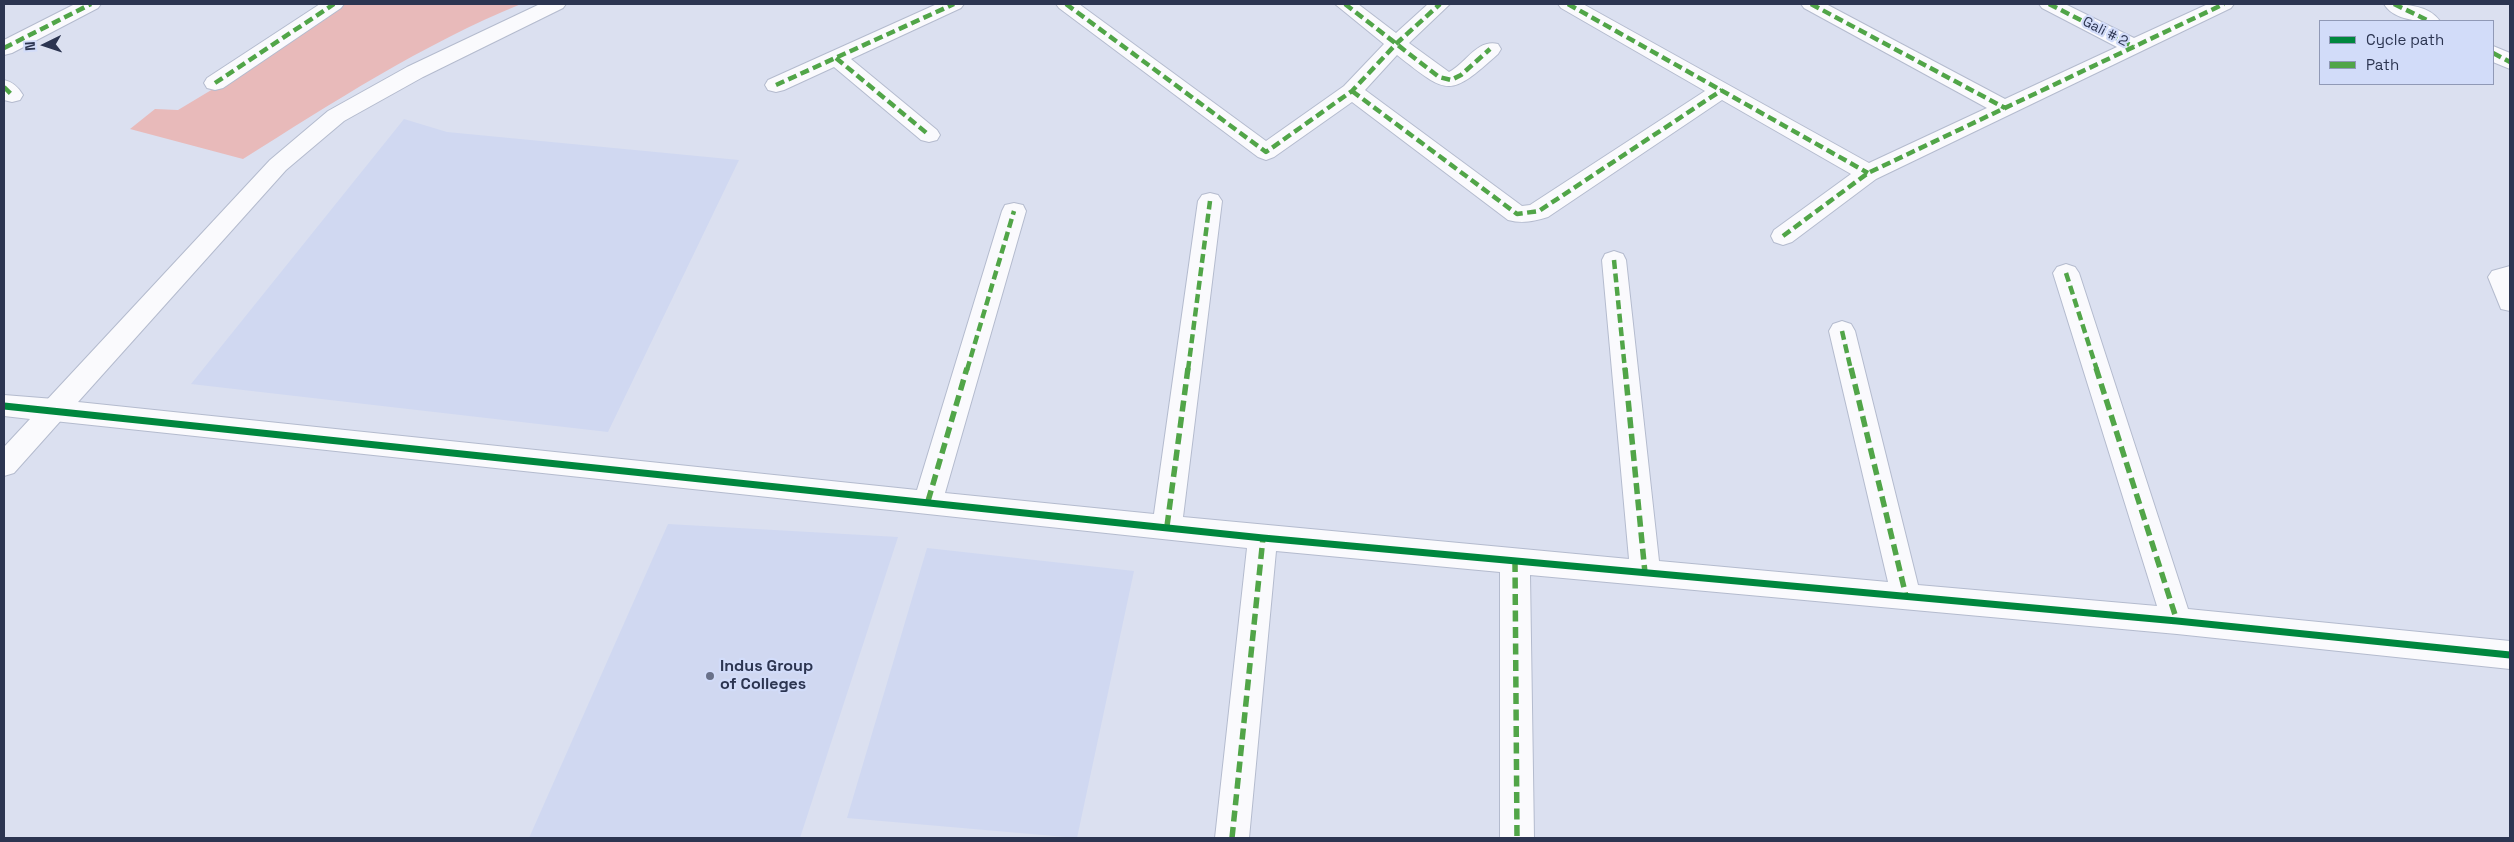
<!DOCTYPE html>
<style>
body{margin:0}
#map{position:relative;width:2514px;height:842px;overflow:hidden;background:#dbe0f0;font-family:"Space Grotesk",sans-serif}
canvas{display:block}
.frame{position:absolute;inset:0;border:5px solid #2c3551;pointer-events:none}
.legend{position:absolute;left:2319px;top:20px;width:175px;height:65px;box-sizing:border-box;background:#d2dcf9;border:1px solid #9099b6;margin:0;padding:6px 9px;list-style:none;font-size:15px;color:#2c3551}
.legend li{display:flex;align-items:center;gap:10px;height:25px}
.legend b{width:25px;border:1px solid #9099b6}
.north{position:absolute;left:20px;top:20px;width:50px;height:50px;-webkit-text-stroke:4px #d2dcf9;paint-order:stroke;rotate:266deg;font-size:14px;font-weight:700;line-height:20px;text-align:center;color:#2c3551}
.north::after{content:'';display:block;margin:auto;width:18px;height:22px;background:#2c3551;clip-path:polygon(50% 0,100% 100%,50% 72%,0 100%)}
</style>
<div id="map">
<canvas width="2514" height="842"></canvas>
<div class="frame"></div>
<ul class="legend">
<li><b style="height:6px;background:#00873e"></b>Cycle path</li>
<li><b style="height:6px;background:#51a548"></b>Path</li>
</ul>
<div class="north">N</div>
</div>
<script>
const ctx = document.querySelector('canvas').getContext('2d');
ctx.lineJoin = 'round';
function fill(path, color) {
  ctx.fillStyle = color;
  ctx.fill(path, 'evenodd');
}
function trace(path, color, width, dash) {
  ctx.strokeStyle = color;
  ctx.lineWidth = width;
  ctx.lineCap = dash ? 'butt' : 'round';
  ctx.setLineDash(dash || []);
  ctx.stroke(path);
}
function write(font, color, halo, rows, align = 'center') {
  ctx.font = font + ' "Space Grotesk",sans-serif';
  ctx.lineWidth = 4.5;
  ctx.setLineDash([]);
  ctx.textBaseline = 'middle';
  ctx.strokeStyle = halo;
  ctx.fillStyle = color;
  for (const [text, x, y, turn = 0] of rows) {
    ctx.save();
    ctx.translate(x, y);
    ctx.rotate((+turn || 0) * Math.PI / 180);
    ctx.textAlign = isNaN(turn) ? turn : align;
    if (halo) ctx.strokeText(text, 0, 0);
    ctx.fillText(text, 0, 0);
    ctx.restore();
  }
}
const built = new Path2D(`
 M 404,119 L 447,132 L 739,160 L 608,432 L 191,384 Z
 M 668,524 L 898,537 L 800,838 L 529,838 Z
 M 927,548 L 1134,571 L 1077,838 L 847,818 Z`);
const green = new Path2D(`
 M 343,4 L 521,4 C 423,44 332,103 243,159 L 130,129 L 155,109 L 178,110 L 238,74 Z`);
const minor = new Path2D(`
 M 75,4 L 101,4 L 98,8 L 12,53 L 4,55 L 4,40 Z
 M 320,4 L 344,4 L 341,8 L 223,88 L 215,90 L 207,88 L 204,83 L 207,78 Z
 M 540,4 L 566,4 L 563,8 L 423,77 L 344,121 L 286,170 L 78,402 L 917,490 L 1002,211 L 1005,205 L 1014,203 L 1023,205 L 1026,211 L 945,493 L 1154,514 L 1198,201 L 1202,195 L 1210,193 L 1218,195 L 1222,201 L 1183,517 L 1629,559 L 1602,260 L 1605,254 L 1614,251 L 1623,254 L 1626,260 L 1659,561 L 1888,582 L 1829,331 L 1833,324 L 1842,321 L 1851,324 L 1855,331 L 1918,585 L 2157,606 L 2053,273 L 2057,267 L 2066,264 L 2075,267 L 2079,273 L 2188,609 L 2510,641 L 2510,669 L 2177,634 L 1530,575 L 1534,838 L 1500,838 L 1500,572 L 1276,551 L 1249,838 L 1215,838 L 1247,548 L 54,421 L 44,417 L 40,410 L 44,403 L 270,160 L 328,111 L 407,67 Z
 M 937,4 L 964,4 L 961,8 L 851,59 L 937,130 L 940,135 L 937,140 L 929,142 L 921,140 L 834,67 L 784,90 L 776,92 L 768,90 L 765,85 L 768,80 Z
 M 1056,4 L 1079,4 L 1266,141 L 1344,86 L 1384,44 L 1335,4 L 1358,4 L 1396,33 L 1428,4 L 1450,4 L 1409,43 L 1449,72 C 1466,64 1476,39 1498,44 L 1501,49 L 1498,54 C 1449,98 1448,95 1397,55 L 1365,90 L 1522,206 L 1530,205 L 1705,91 L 1561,8 L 1558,4 L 1583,4 L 1869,163 L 1987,108 L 1804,8 L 1801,4 L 1826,4 L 2005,99 L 2117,47 L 2042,8 L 2039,4 L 2065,4 L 2134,38 L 2208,4 L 2234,4 L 2231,8 L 1876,179 L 1792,242 L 1783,245 L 1774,242 L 1771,236 L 1774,230 L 1851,174 L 1722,100 L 1548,217 C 1534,221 1523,224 1508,220 L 1352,102 L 1274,157 L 1266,160 L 1258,157 L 1059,8 Z
 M 2384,4 C 2402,4 2428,4 2440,21 C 2422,22 2394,21 2384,4 Z
 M 2493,46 L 2510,53 L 2510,69 L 2493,62 Z
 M 4,80 C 13,82 18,87 23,95 L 20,100 L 12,102 L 4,100 Z
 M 2510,266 L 2510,311 L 2501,309 L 2488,277 L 2492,271 Z`);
const tertiary = new Path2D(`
 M 4,395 L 54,399 L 64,403 L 68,410 L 64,417 L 14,473 L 4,476 L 4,447 L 30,419 L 4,416 Z`);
const quietFar1 = new Path2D(`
 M 1066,4 L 1266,152 L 1352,91 L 1397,43 L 1440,4
 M 1345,4 L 1439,77 L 1451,80 L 1461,75 L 1490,49
 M 1568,4 L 1868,173
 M 1811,4 L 2005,108
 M 2049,4 L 2134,47
 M 2394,4 L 2429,21
 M 4,48 L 91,4
 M 2493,53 L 2510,62
 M 836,58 L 929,135
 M 215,83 L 334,4
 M 776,85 L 954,4
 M 4,87 L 12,95
 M 1352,91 L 1517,214 L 1539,211 L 1722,90
 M 1783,236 L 1868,173 L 2224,4
 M 1614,260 L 1625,370
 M 2066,273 L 2097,370
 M 1842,331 L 1851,370
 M 967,370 L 1014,211
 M 1188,370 L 1210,201`);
const quiet = new Path2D(`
 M 1625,368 L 1645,573
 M 1851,368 L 1906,596
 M 2096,368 L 2177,621
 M 928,501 L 967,368
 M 1167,526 L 1188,368
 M 1515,561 L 1517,838
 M 1232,838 L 1263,538`);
const cycleway = new Path2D(`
 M 4,406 L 1263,538 L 2177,621 L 2510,655`);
const markers = [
 [710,676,5,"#697189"]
];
const farStreetnames = [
 ["Gali # 2",2105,32,27]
];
const poiNames = [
 ["Indus Group",720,667],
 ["of Colleges",720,685]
];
fill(built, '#d0d8f1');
fill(green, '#e8baba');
trace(minor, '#b4bbce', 2);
trace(tertiary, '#b4bbce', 2);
fill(minor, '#fafafd');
fill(tertiary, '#fafafd');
trace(quietFar1, '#51a548', 4.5, [9, 4.5]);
trace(quiet, '#51a548', 5.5, [11, 5.5]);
trace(cycleway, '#00873e', 7);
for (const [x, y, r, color] of markers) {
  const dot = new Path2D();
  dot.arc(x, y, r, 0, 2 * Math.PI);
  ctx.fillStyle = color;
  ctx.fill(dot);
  trace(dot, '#d2dcf9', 2);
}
write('14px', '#2c3551', '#d2dcf9', farStreetnames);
write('bold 16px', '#2c3551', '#d2dcf9', poiNames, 'left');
</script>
